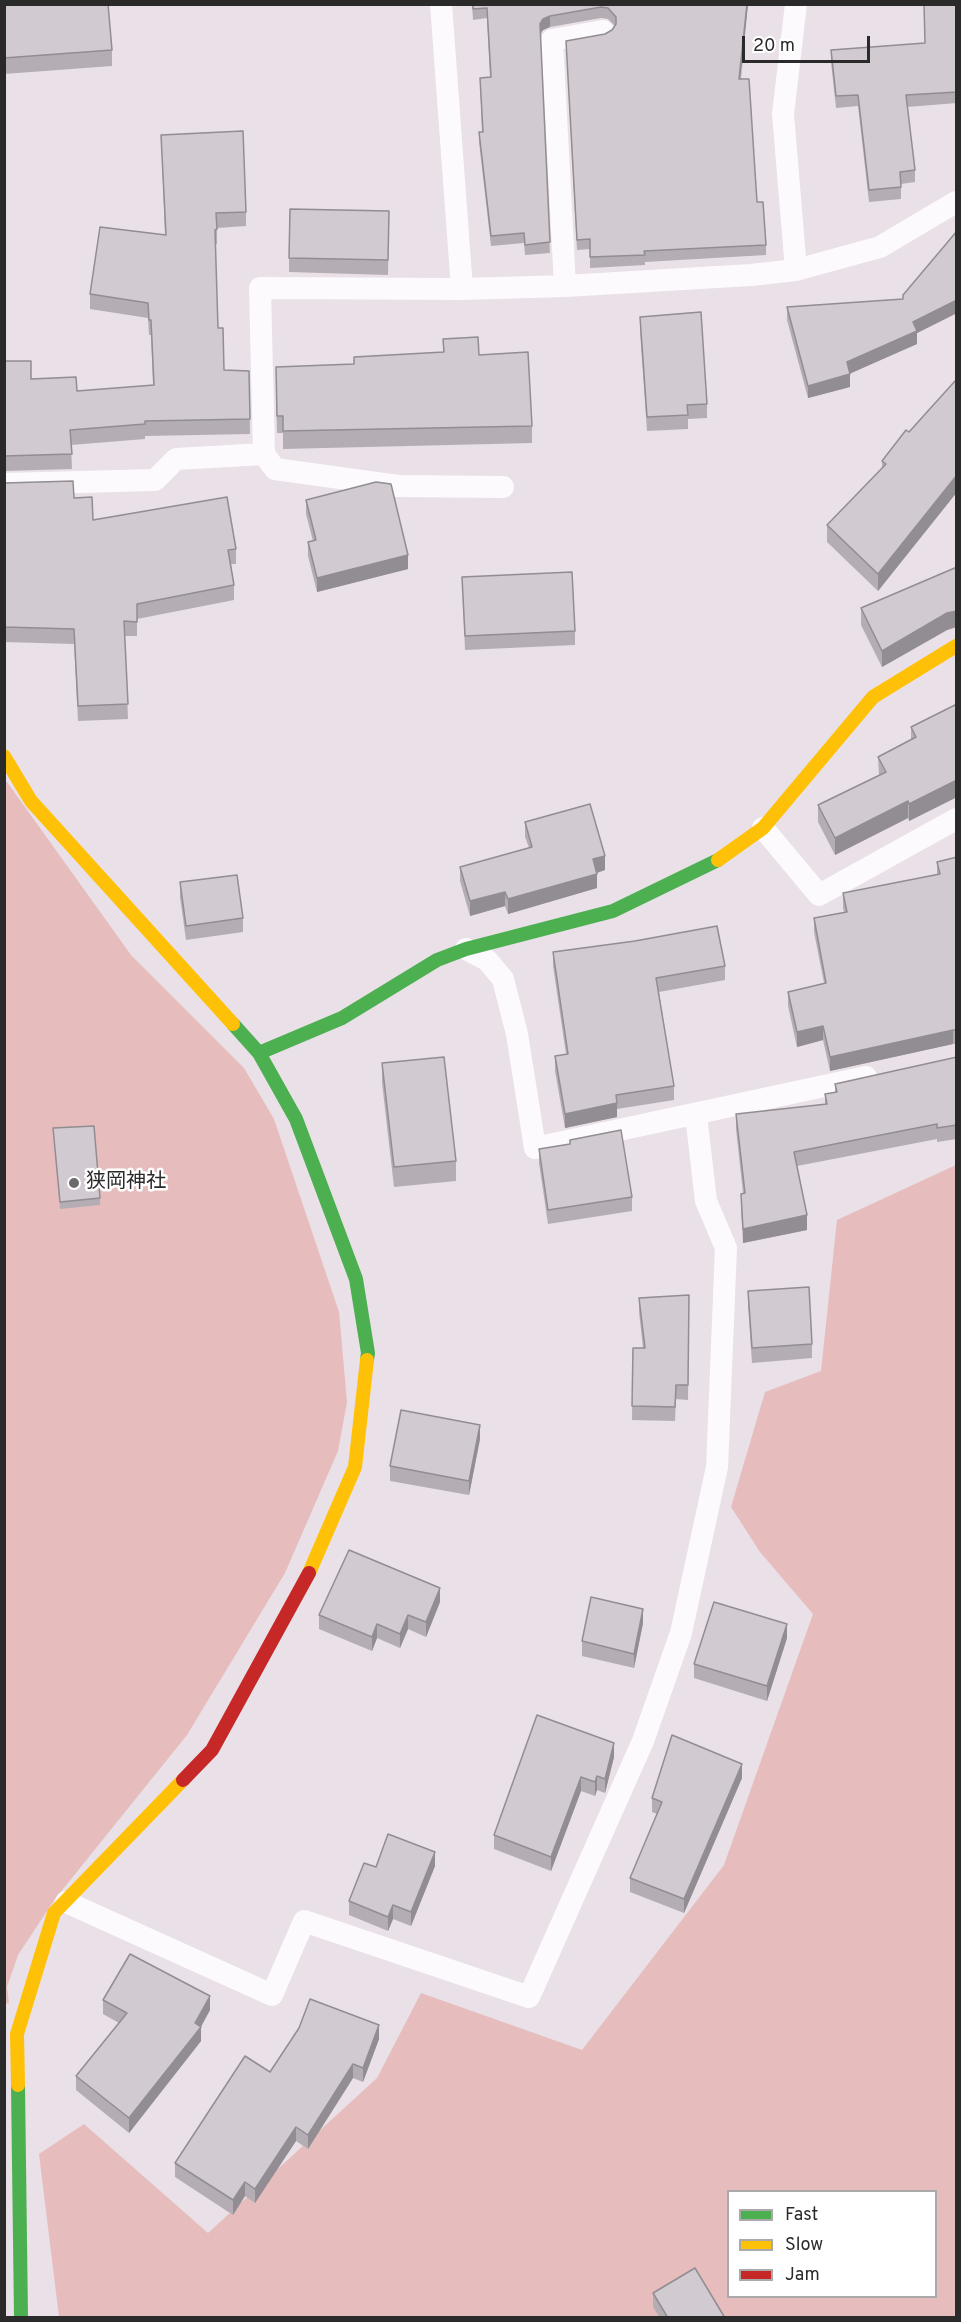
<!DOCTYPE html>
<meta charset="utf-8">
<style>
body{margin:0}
#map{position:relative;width:961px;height:2322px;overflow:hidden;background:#e9e0e8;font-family:Overpass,sans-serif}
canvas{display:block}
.frame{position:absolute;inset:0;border:6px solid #2a2a2a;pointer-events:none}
.legend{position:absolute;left:727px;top:2190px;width:210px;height:108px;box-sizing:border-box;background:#fff;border:2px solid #aaa;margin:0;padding:8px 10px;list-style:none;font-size:18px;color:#2a2a2a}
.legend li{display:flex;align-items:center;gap:12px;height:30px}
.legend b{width:30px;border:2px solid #aaa}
.scale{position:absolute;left:742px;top:36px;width:128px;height:27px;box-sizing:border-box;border:3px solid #2a2a2a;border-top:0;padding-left:8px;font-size:18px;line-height:21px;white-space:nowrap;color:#2a2a2a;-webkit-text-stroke:4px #fff;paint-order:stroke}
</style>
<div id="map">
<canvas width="961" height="2322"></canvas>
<div class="frame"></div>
<ul class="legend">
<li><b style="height:8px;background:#4caf50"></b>Fast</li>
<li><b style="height:8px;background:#ffc107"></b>Slow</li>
<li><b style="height:8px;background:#c62828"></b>Jam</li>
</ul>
<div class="scale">20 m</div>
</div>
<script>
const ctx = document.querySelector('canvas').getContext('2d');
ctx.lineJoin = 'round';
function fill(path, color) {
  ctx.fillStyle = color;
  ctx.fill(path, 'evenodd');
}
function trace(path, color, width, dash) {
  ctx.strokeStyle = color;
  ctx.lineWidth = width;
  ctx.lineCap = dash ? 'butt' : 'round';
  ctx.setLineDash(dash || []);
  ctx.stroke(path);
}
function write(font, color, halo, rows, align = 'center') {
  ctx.font = font + ' Overpass,"Noto Sans JP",sans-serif';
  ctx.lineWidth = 5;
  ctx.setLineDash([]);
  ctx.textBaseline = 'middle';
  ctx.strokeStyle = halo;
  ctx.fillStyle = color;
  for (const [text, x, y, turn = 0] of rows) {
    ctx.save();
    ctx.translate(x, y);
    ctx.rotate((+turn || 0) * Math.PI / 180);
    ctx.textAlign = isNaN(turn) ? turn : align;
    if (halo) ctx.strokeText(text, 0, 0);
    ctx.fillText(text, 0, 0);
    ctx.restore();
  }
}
const green = new Path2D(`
 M 7,782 L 131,955 L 244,1068 L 274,1119 L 339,1312 L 347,1402 L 338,1451 L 285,1573 L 187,1735 L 55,1899 L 18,1955 L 7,1987 L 9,2003 L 5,2004 L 4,784 Z
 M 956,1165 L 956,2317 L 59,2317 L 39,2154 L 84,2124 L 208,2233 L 377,2078 L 421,1993 L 582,2050 L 724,1865 L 813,1614 L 760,1552 L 731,1507 L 765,1392 L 821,1371 L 837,1220 ZM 728,2192 L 936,2192 L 936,2296 L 728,2296 Z`);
const lane = new Path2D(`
 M 441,4 L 462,289
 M 796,4 L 783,114 L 796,270
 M 565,286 L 552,40 L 603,31
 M 264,454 L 275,469 L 398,486 L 503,487
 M 4,484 L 155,480 L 176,459 L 264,454 L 260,288 L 462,289 L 565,286 L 751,275 L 796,270 L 880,247 L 956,202
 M 763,828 L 819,895 L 956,819
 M 466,949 L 487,960 L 503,979 L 517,1034 L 535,1148 L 866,1077
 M 66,1902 L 272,1995 L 304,1921 L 529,1997 L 643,1741 L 681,1633 L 717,1467 L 726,1248 L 706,1201 L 696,1115`);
const fast = new Path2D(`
 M 233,1024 L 259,1053 L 296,1119 L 356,1279 L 368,1353 L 367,1360
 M 259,1053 L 342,1018 L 437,960 L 466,949 L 613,911 L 718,860
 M 18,2085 L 21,2318`);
const slow = new Path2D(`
 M 4,756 L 31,801 L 233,1024
 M 718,860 L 763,828 L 873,697 L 956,646
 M 309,1573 L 355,1467 L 367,1360
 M 18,2085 L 17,2034 L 54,1913 L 183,1780`);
const jam = new Path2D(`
 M 183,1780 L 212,1750 L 309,1573`);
const wall = new Path2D(`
 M 4,4 L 109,4 L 108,10 L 112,50 L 112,66 L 4,74 Z
 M 472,4 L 748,4 L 741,79 L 757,202 L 766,245 L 766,255 L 645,262 L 645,265 L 590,268 L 590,249 L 577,250 L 566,41 L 605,34 L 612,30 L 615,26 L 608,19 L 601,18 L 550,27 L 543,30 L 540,34 L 550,253 L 525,255 L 524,243 L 491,246 L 479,142 L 479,132 L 482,132 L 480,78 L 490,77 L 487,18 L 473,20 Z
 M 957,4 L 957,103 L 907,107 L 915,170 L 915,182 L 901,184 L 901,199 L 869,202 L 858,106 L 836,108 L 831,62 L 831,50 L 925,43 Z
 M 161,135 L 246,212 L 246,226 L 217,228 L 217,244 L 215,244 L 218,328 L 224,370 L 249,371 L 250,434 L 145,436 L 145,439 L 71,445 L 72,469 L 4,471 L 4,361 L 31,379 L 77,391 L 153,385 L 151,335 L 149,335 L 148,318 L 90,309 L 90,294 L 165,235 Z
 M 389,211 L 388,275 L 289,272 L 289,258 Z
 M 957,231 L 957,313 L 917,333 L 917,344 L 850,373 L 850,387 L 808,398 L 787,320 L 787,307 L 903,299 Z
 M 640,317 L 707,404 L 707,418 L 688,419 L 688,429 L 647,431 L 640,331 Z
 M 443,339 L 479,355 L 532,426 L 532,443 L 283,449 L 283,433 L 277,433 L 276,385 L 354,364 L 443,352 Z
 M 957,382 L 957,492 L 878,591 L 827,542 L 827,525 L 882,469 L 882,461 Z
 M 4,483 L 74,498 L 93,520 L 236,549 L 236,564 L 231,564 L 234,585 L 234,600 L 137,619 L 137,636 L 125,636 L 128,719 L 78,721 L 74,644 L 4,642 Z
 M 306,500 L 408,569 L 317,592 L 308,556 L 308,542 L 313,541 L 306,514 Z
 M 957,567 L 957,627 L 947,630 L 882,667 L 861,625 L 861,608 Z
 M 462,577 L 575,631 L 575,645 L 465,650 Z
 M 957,704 L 957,797 L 909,821 L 908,818 L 835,855 L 818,822 L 818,805 L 879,775 L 878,757 L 911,740 L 911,727 Z
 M 525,822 L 605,870 L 597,873 L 597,888 L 508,914 L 505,906 L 470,916 L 460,881 L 460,867 L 529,848 L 525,837 Z
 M 957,857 L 957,1044 L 953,1044 L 830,1071 L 823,1040 L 797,1047 L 788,1006 L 788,992 L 824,983 L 814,932 L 814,918 L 844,912 L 843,908 L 843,893 L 937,874 L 937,862 Z
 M 180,882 L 243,918 L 243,932 L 186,940 L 180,897 Z
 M 553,952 L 725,966 L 725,980 L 659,992 L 674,1086 L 674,1100 L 617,1109 L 617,1117 L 565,1128 L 555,1071 L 555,1056 L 566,1054 L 553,966 Z
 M 957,1057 L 957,1139 L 937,1142 L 937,1139 L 797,1166 L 807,1230 L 743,1243 L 741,1208 L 741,1194 L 743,1193 L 736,1129 L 736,1114 L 825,1104 L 825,1094 L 835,1092 L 835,1084 Z
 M 382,1063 L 456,1161 L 456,1181 L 394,1187 L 382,1083 Z
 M 53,1128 L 100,1198 L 100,1205 L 60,1209 Z
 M 570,1140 L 632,1197 L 632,1211 L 548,1224 L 539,1163 L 539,1149 L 570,1144 Z
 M 748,1291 L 812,1344 L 812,1358 L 752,1363 L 748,1305 Z
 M 689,1295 L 688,1400 L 676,1399 L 675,1421 L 632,1420 L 633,1348 L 643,1348 L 639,1312 L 639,1298 Z
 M 480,1439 L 469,1495 L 390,1481 L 390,1466 Z
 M 440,1602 L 426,1637 L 408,1629 L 400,1648 L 377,1638 L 372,1651 L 319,1629 L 319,1615 Z
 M 643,1623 L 634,1668 L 582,1656 L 582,1641 Z
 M 787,1638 L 767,1701 L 694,1678 L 694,1664 Z
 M 537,1715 L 614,1757 L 605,1793 L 597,1790 L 595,1796 L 581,1791 L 551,1871 L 494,1849 L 494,1835 Z
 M 742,1778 L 684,1913 L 630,1892 L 630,1878 L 657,1814 L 652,1812 L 652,1798 Z
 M 435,1866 L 411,1926 L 393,1919 L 388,1931 L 349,1915 L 349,1901 L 376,1867 Z
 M 103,2000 L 210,2010 L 201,2027 L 201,2041 L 129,2133 L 76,2090 L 76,2076 L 119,2023 L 103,2014 Z
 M 379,2039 L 363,2082 L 353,2078 L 308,2149 L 296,2141 L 255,2203 L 245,2196 L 233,2215 L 175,2177 L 175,2163 L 270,2072 Z
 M 653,2293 L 725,2318 L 660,2318 L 653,2307 Z`);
const shadedWall = new Path2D(`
 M 747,4 L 748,4 L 739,89 L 739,79 Z
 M 550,16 L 550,27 L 543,30 L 540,35 L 540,24 L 543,19 Z
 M 957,300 L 957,313 L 917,333 L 917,344 L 847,375 L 847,362 L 913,322 Z
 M 850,374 L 850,387 L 808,398 L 808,386 Z
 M 957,475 L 957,492 L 878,591 L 878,574 Z
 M 408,555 L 408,569 L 317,592 L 317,578 Z
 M 956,611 L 956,627 L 947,630 L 882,667 L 882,651 L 947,613 Z
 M 957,780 L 957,797 L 909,821 L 909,804 Z
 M 908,801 L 908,818 L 835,855 L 835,838 Z
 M 605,856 L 605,870 L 593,874 L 593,859 Z
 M 597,874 L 597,888 L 508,914 L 508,899 Z
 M 505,892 L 505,906 L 470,916 L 470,901 Z
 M 823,1026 L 823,1040 L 797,1047 L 797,1032 Z
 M 953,1030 L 953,1044 L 830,1071 L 830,1057 Z
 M 617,1103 L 617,1117 L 565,1128 L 565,1114 Z
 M 807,1215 L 807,1230 L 743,1243 L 743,1229 Z
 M 480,1425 L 480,1439 L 469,1495 L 469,1481 Z
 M 440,1588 L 440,1602 L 426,1637 L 426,1622 Z
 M 643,1609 L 643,1623 L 634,1668 L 634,1654 Z
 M 408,1615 L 408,1629 L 400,1648 L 400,1634 Z
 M 377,1624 L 377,1638 L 372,1651 L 372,1637 Z
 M 787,1624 L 787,1638 L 767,1701 L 767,1686 Z
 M 614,1743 L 614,1757 L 605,1793 L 605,1779 Z
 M 742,1764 L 742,1778 L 684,1913 L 684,1899 Z
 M 597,1776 L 597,1790 L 595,1796 L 595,1782 Z
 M 581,1777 L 581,1791 L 551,1871 L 551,1857 Z
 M 435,1852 L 435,1866 L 411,1926 L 411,1912 Z
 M 393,1905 L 393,1919 L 388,1931 L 388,1917 Z
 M 210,1996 L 210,2010 L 199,2030 L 201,2027 L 201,2041 L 129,2133 L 129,2118 L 195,2023 Z
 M 379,2025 L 379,2039 L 363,2082 L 363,2068 Z
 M 353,2064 L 353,2078 L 308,2149 L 308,2135 Z
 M 296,2127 L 296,2141 L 255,2203 L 255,2189 Z
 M 245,2182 L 245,2196 L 233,2215 L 233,2200 Z`);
const building = new Path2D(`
 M 4,4 L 108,4 L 112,50 L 4,58 Z
 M 473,4 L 747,4 L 739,79 L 749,79 L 757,202 L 763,202 L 766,245 L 644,251 L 645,255 L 590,257 L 590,239 L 577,240 L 566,41 L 605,34 L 612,30 L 616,24 L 616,17 L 608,8 L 601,7 L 550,16 L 543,19 L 540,24 L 550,242 L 525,245 L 524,233 L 491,236 L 479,132 L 483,132 L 480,78 L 491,77 L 487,8 L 473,9 Z
 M 924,4 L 957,4 L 957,92 L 906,95 L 915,170 L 900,172 L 901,187 L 869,190 L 858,95 L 836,96 L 831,50 L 925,43 Z
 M 243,131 L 246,212 L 216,213 L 217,229 L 215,230 L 218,328 L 223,328 L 224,370 L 249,371 L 250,419 L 145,421 L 145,424 L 70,430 L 72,454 L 4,456 L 4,361 L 31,361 L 31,379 L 76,377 L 77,391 L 154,385 L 151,320 L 149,320 L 148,303 L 90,294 L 100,227 L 166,235 L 161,135 Z
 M 290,209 L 389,211 L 388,260 L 289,258 Z
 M 957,231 L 957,300 L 913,322 L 917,331 L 847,362 L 850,374 L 808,386 L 787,307 L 903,299 L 903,295 Z
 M 701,312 L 707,404 L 687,405 L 688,415 L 647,417 L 640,317 Z
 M 478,337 L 479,355 L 528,352 L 532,426 L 283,431 L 283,416 L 277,416 L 276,367 L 354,364 L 354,357 L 444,352 L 443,339 Z
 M 955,381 L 957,382 L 957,475 L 878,574 L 827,525 L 886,464 L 882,461 L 906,430 L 909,432 Z
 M 73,481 L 74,498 L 92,497 L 93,520 L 227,497 L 236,549 L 228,550 L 234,585 L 137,604 L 137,622 L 124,621 L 128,704 L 78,706 L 74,629 L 4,627 L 4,483 Z
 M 376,482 L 391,484 L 408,555 L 317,578 L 308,542 L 316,540 L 306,500 Z
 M 957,567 L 957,611 L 947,613 L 882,651 L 861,608 Z
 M 572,572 L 575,631 L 465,636 L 462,577 Z
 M 957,704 L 957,780 L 909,804 L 908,801 L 835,838 L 818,805 L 886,772 L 878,757 L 916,737 L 911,727 Z
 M 590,804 L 605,856 L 593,859 L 597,874 L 508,899 L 505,892 L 470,901 L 460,867 L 532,847 L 525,822 Z
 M 957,857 L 957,1030 L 953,1030 L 830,1057 L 823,1026 L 797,1032 L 788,992 L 826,983 L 814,918 L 847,912 L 843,893 L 940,874 L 937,862 Z
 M 237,875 L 243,918 L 186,926 L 180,882 Z
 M 717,926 L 725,966 L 656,978 L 674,1086 L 616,1095 L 617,1103 L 565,1114 L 555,1056 L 568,1054 L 553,952 L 635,941 Z
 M 444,1057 L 456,1161 L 394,1167 L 382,1063 Z
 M 957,1057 L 957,1125 L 937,1128 L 937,1124 L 794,1152 L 807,1215 L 743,1229 L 741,1194 L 745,1193 L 736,1114 L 827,1104 L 825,1094 L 837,1092 L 835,1084 Z
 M 94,1126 L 100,1198 L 60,1202 L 53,1128 Z
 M 621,1130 L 632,1197 L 548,1210 L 539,1149 L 570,1144 L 570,1140 Z
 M 809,1287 L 812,1344 L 752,1348 L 748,1291 Z
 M 689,1295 L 688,1385 L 676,1385 L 675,1407 L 632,1406 L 633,1348 L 645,1348 L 639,1298 Z
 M 401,1410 L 480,1425 L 469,1481 L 390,1466 Z
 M 349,1550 L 440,1588 L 426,1622 L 408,1615 L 400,1634 L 377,1624 L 372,1637 L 319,1615 Z
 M 591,1597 L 643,1609 L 634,1654 L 582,1641 Z
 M 714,1602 L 787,1624 L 767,1686 L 694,1664 Z
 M 537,1715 L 614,1743 L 605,1779 L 597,1776 L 595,1782 L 581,1777 L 551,1857 L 494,1835 Z
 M 672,1735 L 742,1764 L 684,1899 L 630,1878 L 662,1802 L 652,1798 Z
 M 388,1834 L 435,1852 L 411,1912 L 393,1905 L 388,1917 L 349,1901 L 364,1863 L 376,1867 Z
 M 130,1954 L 210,1996 L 195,2023 L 201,2027 L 129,2118 L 76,2076 L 127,2013 L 103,2000 Z
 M 310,1999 L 379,2025 L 363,2068 L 353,2064 L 308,2135 L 296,2127 L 255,2189 L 245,2182 L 233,2200 L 175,2163 L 245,2056 L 270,2072 L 299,2028 Z
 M 695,2268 L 725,2318 L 668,2318 L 653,2293 Z`);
const markers = [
 [74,1183,6,"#6d6a6c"]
];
const poiNames = [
 ["狭岡神社",86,1183]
];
fill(green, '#e6bdbc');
trace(lane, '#fcfafc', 22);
trace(fast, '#4caf50', 14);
trace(slow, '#ffc107', 14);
trace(jam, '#c62828', 14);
fill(wall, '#b4aeb4');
fill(shadedWall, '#928d92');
fill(building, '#d1cad1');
trace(building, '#928d92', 1.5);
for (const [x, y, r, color] of markers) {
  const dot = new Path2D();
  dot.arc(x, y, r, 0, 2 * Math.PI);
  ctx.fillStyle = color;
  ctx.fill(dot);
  trace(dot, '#fff', 2);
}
write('20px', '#2a2a2a', '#fff', poiNames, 'left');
</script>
